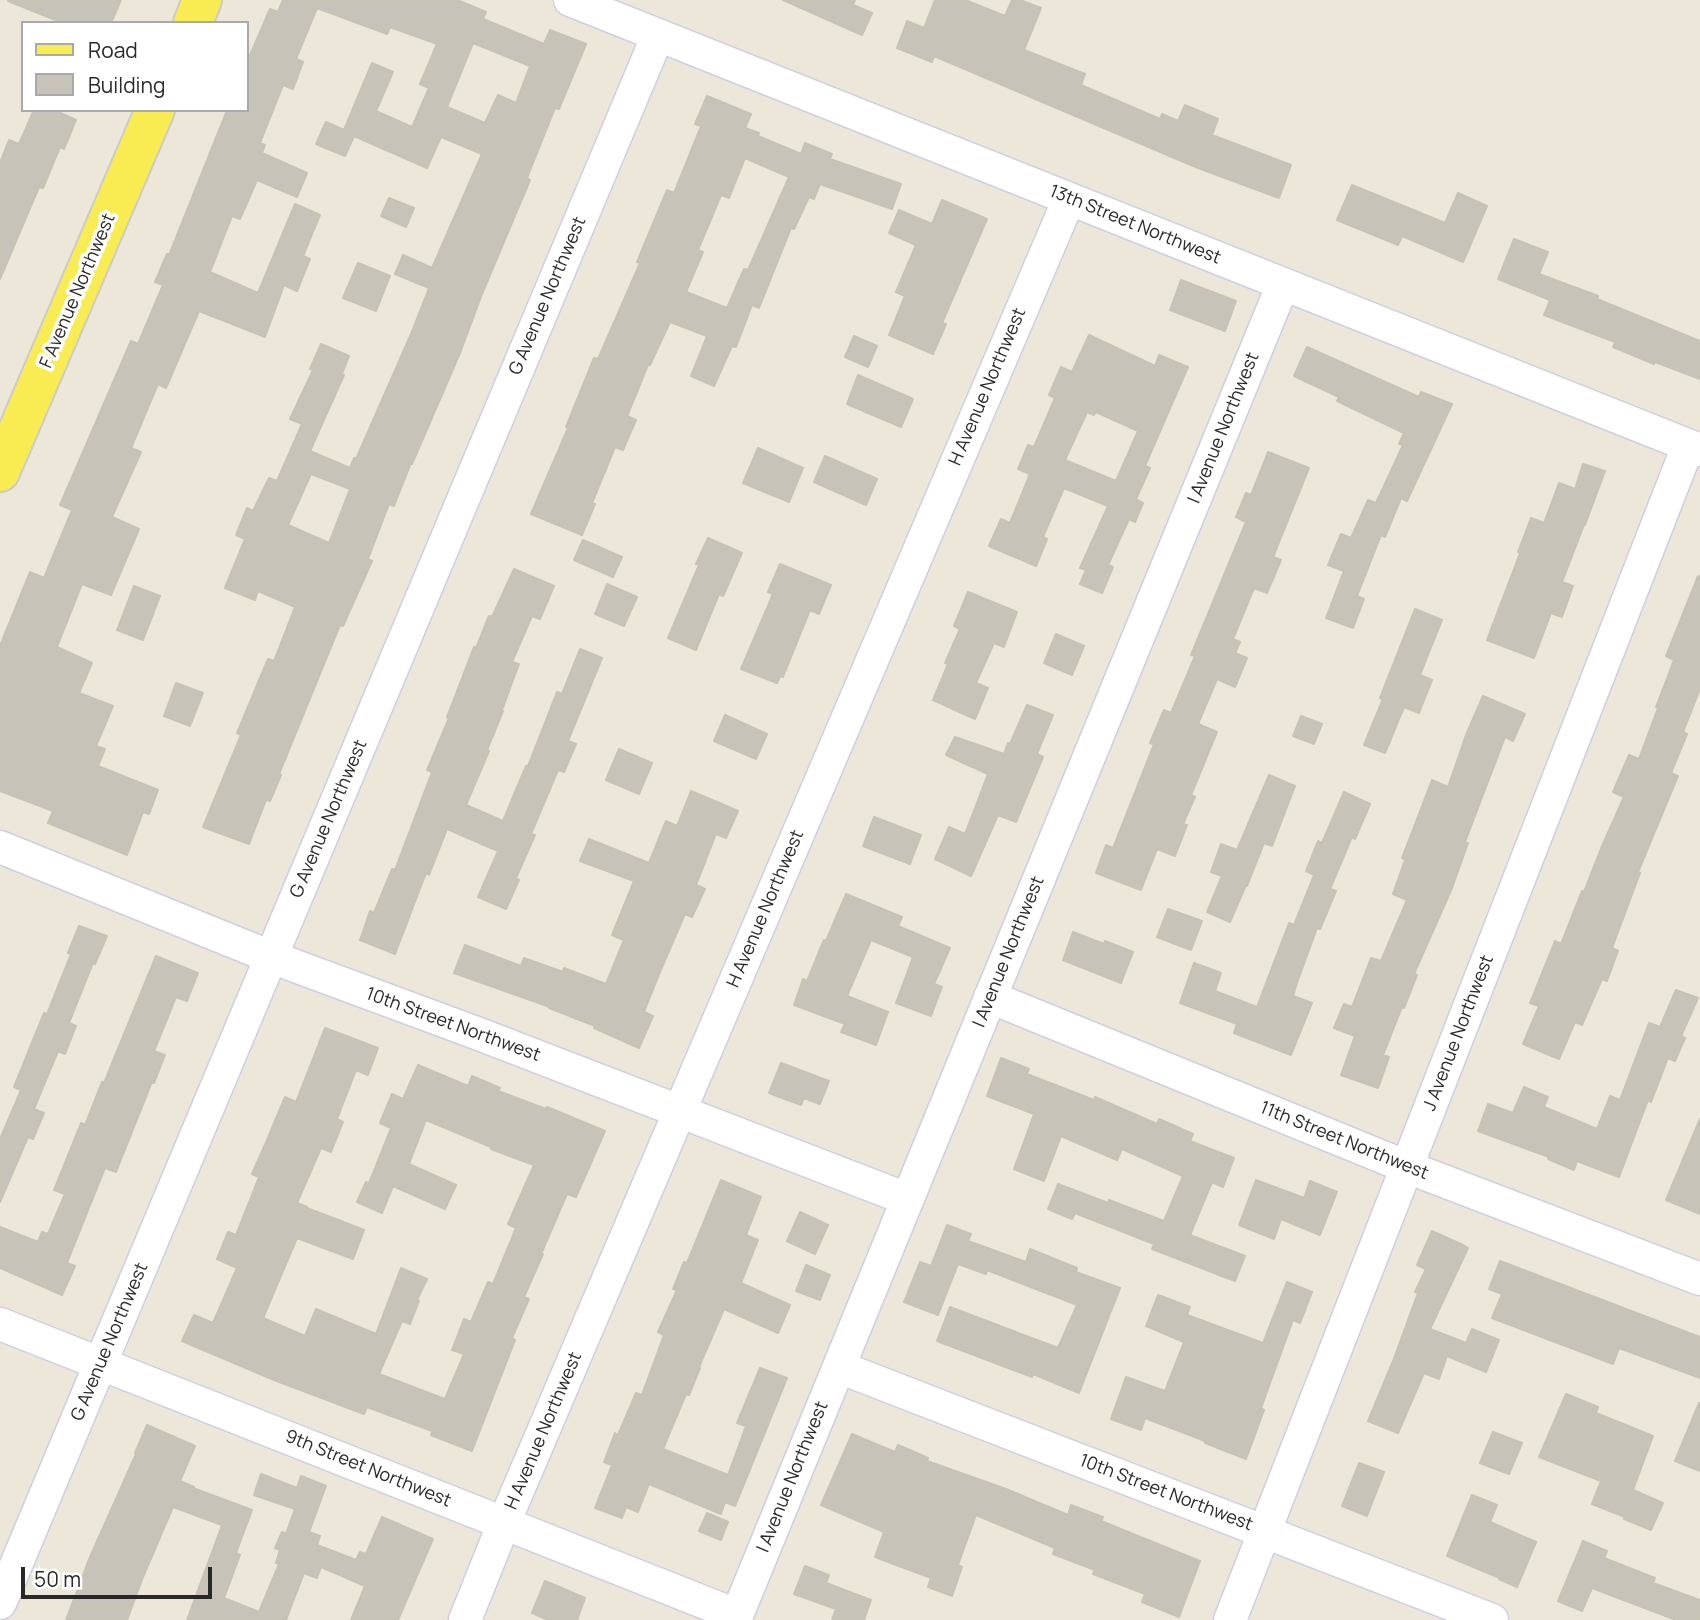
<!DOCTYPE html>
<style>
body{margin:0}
#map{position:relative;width:1700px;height:1620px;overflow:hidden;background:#ece7d9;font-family:Manrope,sans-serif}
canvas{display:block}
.legend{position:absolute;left:21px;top:21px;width:228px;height:91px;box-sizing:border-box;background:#fff;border:2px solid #a9a9a9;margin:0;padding:9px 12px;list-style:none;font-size:21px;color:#282828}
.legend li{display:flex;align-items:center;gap:14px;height:35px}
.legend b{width:35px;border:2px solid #a9a9a9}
.scale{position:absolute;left:21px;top:1567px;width:191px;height:32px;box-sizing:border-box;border:4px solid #282828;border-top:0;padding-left:9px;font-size:21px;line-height:24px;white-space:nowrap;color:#282828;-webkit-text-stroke:5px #fff;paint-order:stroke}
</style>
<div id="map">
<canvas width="1700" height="1620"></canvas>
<ul class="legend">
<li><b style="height:9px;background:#f8ec52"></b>Road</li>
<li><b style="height:19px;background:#c7c3b9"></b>Building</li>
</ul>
<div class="scale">50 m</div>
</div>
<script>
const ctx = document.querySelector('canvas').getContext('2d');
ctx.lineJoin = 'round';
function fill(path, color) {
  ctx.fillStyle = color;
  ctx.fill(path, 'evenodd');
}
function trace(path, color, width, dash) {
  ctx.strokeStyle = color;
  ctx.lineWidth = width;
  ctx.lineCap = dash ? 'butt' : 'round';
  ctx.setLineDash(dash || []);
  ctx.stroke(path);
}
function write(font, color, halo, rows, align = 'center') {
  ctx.font = font + ' Manrope,sans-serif';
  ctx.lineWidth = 7;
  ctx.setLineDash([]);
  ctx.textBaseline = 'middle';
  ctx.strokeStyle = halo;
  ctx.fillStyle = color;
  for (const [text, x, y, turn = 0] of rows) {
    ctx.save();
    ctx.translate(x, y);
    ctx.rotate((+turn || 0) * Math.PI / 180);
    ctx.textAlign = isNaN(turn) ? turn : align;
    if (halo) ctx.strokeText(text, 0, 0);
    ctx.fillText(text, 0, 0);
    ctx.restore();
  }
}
const building = new Path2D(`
 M 9,0 L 121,0 L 111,23 L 63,23 L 8,1 Z
 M 283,0 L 457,0 L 486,12 L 483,19 L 544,44 L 550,30 L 586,44 L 559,109 L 555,108 L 527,178 L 530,180 L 482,294 L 460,353 L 412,464 L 411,463 L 394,506 L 389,504 L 368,559 L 372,561 L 343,626 L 340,625 L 279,774 L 281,775 L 270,801 L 266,800 L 249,844 L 203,827 L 241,735 L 237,733 L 268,659 L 274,661 L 295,607 L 258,591 L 255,600 L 225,588 L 245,539 L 236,535 L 247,508 L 253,511 L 269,478 L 277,481 L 302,424 L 290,419 L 313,370 L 310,369 L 321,344 L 349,356 L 342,374 L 344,375 L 310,451 L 350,468 L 354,458 L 356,459 L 411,334 L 429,288 L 395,274 L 403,255 L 432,268 L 482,154 L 441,137 L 427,168 L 354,136 L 345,156 L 316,144 L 326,122 L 344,130 L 372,63 L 393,72 L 376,111 L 412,127 L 429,88 L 420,84 L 437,44 L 390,27 L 387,34 L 317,8 L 296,59 L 303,62 L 293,89 L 283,85 L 260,143 L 265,145 L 262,153 L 307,173 L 297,197 L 257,180 L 240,219 L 232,216 L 210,272 L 258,293 L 295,204 L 320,215 L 303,256 L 310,259 L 297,291 L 284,285 L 265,337 L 199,311 L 166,388 L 158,384 L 131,448 L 141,452 L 112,517 L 139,529 L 111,595 L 82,584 L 57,647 L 92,663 L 79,693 L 113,706 L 96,746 L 105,749 L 98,766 L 158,790 L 149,814 L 143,812 L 127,855 L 48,823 L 53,811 L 0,791 L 0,646 L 30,572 L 44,578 L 72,510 L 60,505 L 131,341 L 138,344 L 163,285 L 155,282 L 167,254 L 169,255 L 227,110 L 247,110 L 247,62 L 270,9 L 278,12 ZM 473,43 L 530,66 L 516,103 L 498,95 L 485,123 L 447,107 ZM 311,474 L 350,489 L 329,543 L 288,525 Z
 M 783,0 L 855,0 L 853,5 L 872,13 L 862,35 Z
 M 935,0 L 965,0 L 1005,16 L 1012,0 L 1020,0 L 1041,8 L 1024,50 L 1085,74 L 1081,85 L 1160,119 L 1162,114 L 1178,121 L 1185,105 L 1218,119 L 1212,135 L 1291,165 L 1279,198 L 1198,168 L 934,56 L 932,62 L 897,48 L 907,21 L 924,28 Z
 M 707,96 L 751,114 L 745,128 L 759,133 L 758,136 L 801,154 L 805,143 L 832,154 L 830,159 L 901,184 L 892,209 L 820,184 L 814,199 L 809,197 L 794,229 L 791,228 L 759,308 L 752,305 L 736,347 L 732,346 L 714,386 L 691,376 L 707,336 L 670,322 L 650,365 L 648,365 L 627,416 L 636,420 L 623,450 L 615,447 L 592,503 L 595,504 L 582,535 L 531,514 L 568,428 L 566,427 L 594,358 L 598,359 L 640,263 L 637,262 L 667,190 L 674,193 L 701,126 L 695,124 ZM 745,158 L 789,177 L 748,270 L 744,269 L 727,308 L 686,292 L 703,252 L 698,250 L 721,195 L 729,198 Z
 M 34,110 L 54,110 L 76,120 L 64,149 L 60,147 L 43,188 L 39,187 L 0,279 L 0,163 L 9,140 L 19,144 Z
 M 1352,185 L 1445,223 L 1458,193 L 1487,206 L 1463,262 L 1402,236 L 1398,245 L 1337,220 Z
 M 389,198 L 414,208 L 406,227 L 381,216 Z
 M 942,200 L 987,219 L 942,323 L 946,324 L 933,354 L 889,335 L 905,296 L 896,292 L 916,245 L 889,233 L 899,210 L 932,224 Z
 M 1514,239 L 1548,252 L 1539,274 L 1598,296 L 1597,299 L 1700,341 L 1700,379 L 1655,362 L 1654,364 L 1613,347 L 1615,342 L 1544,315 L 1550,300 L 1498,279 Z
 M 358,263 L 390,276 L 376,311 L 343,298 Z
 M 1181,280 L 1236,301 L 1225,331 L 1170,310 Z
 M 1089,335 L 1155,366 L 1159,355 L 1188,367 L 1145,466 L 1150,468 L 1136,499 L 1143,503 L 1135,522 L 1129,519 L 1108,565 L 1113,567 L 1102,593 L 1080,584 L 1086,570 L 1080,568 L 1108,506 L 1064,488 L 1043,537 L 1047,539 L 1036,566 L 989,546 L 1001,519 L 1010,523 L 1030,474 L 1018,469 L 1028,445 L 1034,447 L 1055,398 L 1049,395 L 1061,367 L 1072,372 ZM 1087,412 L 1094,415 L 1096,412 L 1138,431 L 1116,481 L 1065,460 Z
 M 854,336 L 877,346 L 868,367 L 845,357 Z
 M 1307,347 L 1419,397 L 1421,392 L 1452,404 L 1407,501 L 1401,498 L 1385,537 L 1381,535 L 1357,596 L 1364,599 L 1353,628 L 1326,618 L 1344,571 L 1328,565 L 1341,534 L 1351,538 L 1368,500 L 1376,503 L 1403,445 L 1399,444 L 1404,433 L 1337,401 L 1339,397 L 1294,376 Z
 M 858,375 L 913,399 L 901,427 L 847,404 Z
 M 758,448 L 803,468 L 789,502 L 743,483 Z
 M 1268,452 L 1309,468 L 1273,557 L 1281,560 L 1267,593 L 1254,588 L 1233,639 L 1240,642 L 1235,653 L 1247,658 L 1235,687 L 1217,679 L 1198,724 L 1217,732 L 1191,795 L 1195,797 L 1183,824 L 1187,825 L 1175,856 L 1157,849 L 1141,890 L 1096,873 L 1106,845 L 1113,848 L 1154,744 L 1150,743 L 1164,710 L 1171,713 L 1195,656 L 1191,655 L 1246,522 L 1236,517 L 1246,493 L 1251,495 Z
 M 825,456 L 877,479 L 866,505 L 814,482 Z
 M 1583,464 L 1605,471 L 1585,525 L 1584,525 L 1562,582 L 1573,586 L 1562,617 L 1551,613 L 1534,658 L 1487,640 L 1520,553 L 1518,552 L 1531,518 L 1544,523 L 1559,483 L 1575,489 Z
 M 708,538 L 742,553 L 723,596 L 719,594 L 696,650 L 668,638 L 699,565 L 696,564 Z
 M 583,540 L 622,557 L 613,577 L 574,560 Z
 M 780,564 L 831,585 L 819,614 L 810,610 L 783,677 L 780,676 L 777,683 L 741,669 L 773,594 L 768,592 Z
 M 514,569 L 554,586 L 540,619 L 532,616 L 512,662 L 519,664 L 502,710 L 503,711 L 487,750 L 489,751 L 466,805 L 503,821 L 526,766 L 528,766 L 557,692 L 562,694 L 580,649 L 602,658 L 568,741 L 576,744 L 564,772 L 558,770 L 531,834 L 535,835 L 516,878 L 519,880 L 506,909 L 478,897 L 498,851 L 447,829 L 429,875 L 426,873 L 395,954 L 360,940 L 370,911 L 374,913 L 392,869 L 395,870 L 432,772 L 427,770 L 449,718 L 447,717 L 474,647 L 476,648 L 489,616 L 492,617 Z
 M 1698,576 L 1700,577 L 1700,689 L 1683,732 L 1687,734 L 1671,773 L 1678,776 L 1638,872 L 1640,873 L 1612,948 L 1618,951 L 1607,981 L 1602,979 L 1582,1025 L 1575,1022 L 1559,1059 L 1523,1044 L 1539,1006 L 1530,1003 L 1555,941 L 1561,944 L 1582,891 L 1584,892 L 1602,846 L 1624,797 L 1613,792 L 1629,755 L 1639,759 L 1658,708 L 1656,707 L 1674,660 L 1666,656 Z
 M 607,584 L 637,597 L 624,626 L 595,614 Z
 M 134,586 L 160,596 L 143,640 L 117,630 Z
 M 968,592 L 1017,612 L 1004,647 L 994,643 L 976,683 L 988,688 L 975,719 L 933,700 L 948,664 L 945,663 L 960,629 L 954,626 Z
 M 1415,609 L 1442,620 L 1420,675 L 1432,680 L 1419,713 L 1404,707 L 1385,753 L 1364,745 L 1383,699 L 1380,698 Z
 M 1056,634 L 1084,646 L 1072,675 L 1044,663 Z
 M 176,683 L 203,693 L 190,726 L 164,716 Z
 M 1483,696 L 1525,714 L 1513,741 L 1505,737 L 1465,842 L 1468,843 L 1452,888 L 1414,974 L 1417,975 L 1404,1008 L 1402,1007 L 1383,1055 L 1389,1057 L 1378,1088 L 1341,1075 L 1355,1036 L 1334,1028 L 1344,1004 L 1352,1007 L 1371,958 L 1381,961 L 1407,900 L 1393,894 L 1405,860 L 1402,858 L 1432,780 L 1448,787 L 1466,735 Z
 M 1027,705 L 1053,715 L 1037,754 L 1043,757 L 1016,822 L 998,815 L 971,876 L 935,859 L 949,827 L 965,834 L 988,774 L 946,755 L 955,737 L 1004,754 L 1008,743 L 1010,744 Z
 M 725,715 L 767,734 L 756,759 L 714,741 Z
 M 1301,716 L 1322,724 L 1314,744 L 1293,736 Z
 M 619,749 L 652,763 L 639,794 L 606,780 Z
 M 1269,775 L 1295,786 L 1272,846 L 1264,843 L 1247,886 L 1246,885 L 1230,922 L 1207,912 L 1222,876 L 1211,872 L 1221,844 L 1237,850 Z
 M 691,791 L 738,811 L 726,838 L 716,834 L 696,885 L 705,889 L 692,917 L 685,914 L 660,972 L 644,1012 L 653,1016 L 639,1048 L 594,1028 L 595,1026 L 549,1008 L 550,1007 L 454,973 L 465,945 L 521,966 L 524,958 L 563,972 L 564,968 L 606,984 L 624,940 L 612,935 L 634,881 L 580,861 L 589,839 L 649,863 L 666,821 L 677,826 Z
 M 1344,792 L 1370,804 L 1355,839 L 1352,837 L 1330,889 L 1336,891 L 1320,929 L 1317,928 L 1298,980 L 1293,996 L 1312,1003 L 1291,1055 L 1234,1033 L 1237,1024 L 1180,1003 L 1194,963 L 1221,973 L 1215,991 L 1257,1007 L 1289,923 L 1294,925 L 1314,875 L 1306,871 L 1318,841 L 1322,843 Z
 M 874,817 L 921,835 L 910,864 L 863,846 Z
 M 846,894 L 902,917 L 898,926 L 950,948 L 934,984 L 942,987 L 931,1016 L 896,1003 L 913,957 L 871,940 L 847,996 L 888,1012 L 876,1045 L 841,1032 L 845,1024 L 794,1005 L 803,979 L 807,981 L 824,940 L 826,941 Z
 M 1168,909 L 1202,921 L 1191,950 L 1157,937 Z
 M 79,926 L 107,936 L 95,964 L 93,963 L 69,1023 L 76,1026 L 65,1054 L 58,1051 L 34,1109 L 44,1113 L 33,1139 L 28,1137 L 0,1202 L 0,1139 L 21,1090 L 14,1087 L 44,1013 L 47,1014 L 71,954 L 68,953 Z
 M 1073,932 L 1104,944 L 1105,941 L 1133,952 L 1121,983 L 1063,960 Z
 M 156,956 L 198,973 L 187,1001 L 176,997 L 154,1051 L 165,1055 L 154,1083 L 152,1082 L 116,1172 L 105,1168 L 67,1263 L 75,1266 L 62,1295 L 0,1268 L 0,1227 L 38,1242 L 42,1232 L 48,1234 L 65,1194 L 54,1190 L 81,1123 L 85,1125 L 102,1082 L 104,1083 Z
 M 1676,990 L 1698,998 L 1681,1036 L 1685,1038 L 1675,1061 L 1668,1058 L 1651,1102 L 1648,1100 L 1619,1177 L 1577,1161 L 1574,1170 L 1548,1159 L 1549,1157 L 1478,1131 L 1488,1104 L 1513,1113 L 1524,1087 L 1548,1097 L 1544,1107 L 1597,1129 L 1610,1096 L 1620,1100 L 1649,1023 L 1660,1027 Z
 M 325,1028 L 378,1048 L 368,1075 L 356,1070 L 337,1119 L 343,1122 L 331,1152 L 321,1148 L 297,1203 L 307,1207 L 307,1208 L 364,1230 L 353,1259 L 297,1238 L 263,1318 L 305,1336 L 316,1309 L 376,1334 L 401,1268 L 427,1279 L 417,1300 L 419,1301 L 410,1324 L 402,1321 L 379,1374 L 445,1399 L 464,1354 L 452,1350 L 464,1319 L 471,1322 L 488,1282 L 493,1284 L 516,1228 L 508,1224 L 534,1165 L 491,1149 L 491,1147 L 426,1120 L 409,1164 L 456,1185 L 445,1209 L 393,1186 L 382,1213 L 357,1202 L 366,1182 L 369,1183 L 391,1128 L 380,1123 L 392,1094 L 403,1099 L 418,1065 L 468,1086 L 472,1076 L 500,1088 L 498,1091 L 546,1109 L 547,1107 L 605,1131 L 576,1197 L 567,1194 L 541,1254 L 543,1254 L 524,1297 L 529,1299 L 512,1338 L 515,1340 L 472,1451 L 431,1435 L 432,1431 L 367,1407 L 364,1414 L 274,1380 L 182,1341 L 194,1315 L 213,1323 L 237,1268 L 217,1259 L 228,1232 L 236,1235 L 259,1177 L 252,1174 L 267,1140 L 285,1097 L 296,1102 Z
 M 1001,1058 L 1029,1069 L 1027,1074 L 1094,1100 L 1095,1097 L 1157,1124 L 1159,1119 L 1193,1134 L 1190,1141 L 1234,1158 L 1223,1187 L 1212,1182 L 1190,1235 L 1245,1256 L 1235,1281 L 1152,1249 L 1154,1244 L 1075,1213 L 1072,1219 L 1048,1209 L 1058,1184 L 1108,1203 L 1109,1200 L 1164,1221 L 1183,1176 L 1122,1149 L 1117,1160 L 1061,1136 L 1044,1181 L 1014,1169 L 1034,1114 L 987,1096 Z
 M 781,1063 L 829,1081 L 820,1104 L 804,1098 L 801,1105 L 769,1093 Z
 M 1700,1119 L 1700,1214 L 1666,1200 Z
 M 721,1180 L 761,1197 L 746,1235 L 758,1240 L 741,1283 L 790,1305 L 778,1333 L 724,1309 L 699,1367 L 700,1368 L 689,1395 L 686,1394 L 663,1449 L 728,1475 L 746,1426 L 737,1423 L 760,1368 L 787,1378 L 735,1506 L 725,1502 L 721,1514 L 649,1484 L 638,1512 L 626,1507 L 622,1518 L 595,1508 L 612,1465 L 604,1462 L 615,1433 L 618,1435 L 636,1393 L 642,1395 L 664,1335 L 658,1332 L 677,1290 L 673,1289 L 684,1262 L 687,1263 Z
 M 1256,1180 L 1304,1198 L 1310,1181 L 1337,1192 L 1320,1235 L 1281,1219 L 1274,1239 L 1239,1225 Z
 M 800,1212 L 828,1225 L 815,1254 L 787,1241 Z
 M 947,1225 L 971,1234 L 968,1241 L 1026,1262 L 1030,1249 L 1077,1268 L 1076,1272 L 1120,1288 L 1079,1393 L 1033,1374 L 1032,1377 L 937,1341 L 950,1307 L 1058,1348 L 1077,1305 L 987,1270 L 986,1274 L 958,1264 L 938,1315 L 904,1302 L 920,1262 L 931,1266 Z
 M 1432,1231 L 1465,1246 L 1465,1247 L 1468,1248 L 1430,1329 L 1466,1343 L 1472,1329 L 1499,1340 L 1486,1372 L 1447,1356 L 1439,1379 L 1424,1373 L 1398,1433 L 1368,1421 L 1393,1361 L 1418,1293 L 1415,1292 L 1426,1269 L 1417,1265 Z
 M 1500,1261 L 1700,1337 L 1700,1378 L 1619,1348 L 1613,1364 L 1492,1318 L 1502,1294 L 1489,1289 Z
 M 806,1265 L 830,1275 L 820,1300 L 796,1291 Z
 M 1287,1282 L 1312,1292 L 1300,1323 L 1293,1320 L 1261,1408 L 1264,1410 L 1246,1459 L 1205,1443 L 1205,1441 L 1145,1418 L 1141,1430 L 1111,1419 L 1126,1377 L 1165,1391 L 1184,1342 L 1146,1326 L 1158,1295 L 1190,1307 L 1187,1315 L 1263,1343 Z
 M 1566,1394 L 1598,1407 L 1596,1413 L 1653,1436 L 1633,1490 L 1663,1503 L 1651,1530 L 1624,1519 L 1625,1517 L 1592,1504 L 1601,1481 L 1539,1457 Z
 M 1699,1403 L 1700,1403 L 1700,1471 L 1675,1461 Z
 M 147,1425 L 195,1446 L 180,1481 L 194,1487 L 193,1488 L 252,1510 L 236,1553 L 240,1555 L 224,1598 L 259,1612 L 279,1564 L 276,1563 L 280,1550 L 275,1548 L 282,1532 L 286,1534 L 295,1509 L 254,1495 L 261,1474 L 297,1488 L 301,1476 L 326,1486 L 309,1532 L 320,1536 L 317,1545 L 356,1560 L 360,1552 L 366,1554 L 382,1517 L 433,1539 L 398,1620 L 351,1620 L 365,1586 L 321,1567 L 317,1578 L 304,1573 L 286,1620 L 187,1620 L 222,1525 L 173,1507 L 143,1577 L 127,1620 L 66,1620 L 90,1557 L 136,1454 L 135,1453 Z
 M 1493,1432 L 1522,1443 L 1509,1474 L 1480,1463 Z
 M 852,1434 L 895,1452 L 898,1445 L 928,1458 L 927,1461 L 1006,1489 L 1068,1515 L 1071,1505 L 1103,1517 L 1101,1521 L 1200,1561 L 1179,1617 L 1142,1602 L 1145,1594 L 1093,1574 L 1095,1570 L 1053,1554 L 1055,1548 L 976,1515 L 958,1565 L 962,1567 L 952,1596 L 928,1587 L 931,1578 L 875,1557 L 884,1532 L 821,1505 Z
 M 1359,1463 L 1384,1472 L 1367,1516 L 1342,1506 Z
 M 1472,1495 L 1497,1505 L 1490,1522 L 1536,1542 L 1517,1587 L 1499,1579 L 1500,1578 L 1447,1556 Z
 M 707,1513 L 728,1522 L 721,1540 L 699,1531 Z
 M 1583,1541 L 1607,1551 L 1604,1558 L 1655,1578 L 1653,1583 L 1700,1600 L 1700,1620 L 1676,1620 L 1592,1588 L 1582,1611 L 1558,1601 Z
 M 805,1566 L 829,1575 L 826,1583 L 871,1600 L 864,1620 L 832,1620 L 836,1609 L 794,1594 Z
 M 545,1581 L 585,1598 L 577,1620 L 548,1620 L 532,1613 Z`);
const minor = new Path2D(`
 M 570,0 L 1700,450
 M 0,847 L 271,957 L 479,1034 L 907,1199
 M 990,997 L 1407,1167 L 1700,1279
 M 0,1324 L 736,1615
 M 839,1367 L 1492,1620
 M 0,1603 L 658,35
 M 465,1620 L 504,1523 L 1069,199
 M 735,1620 L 1283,284
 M 1230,1620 L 1688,446`);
const major = new Path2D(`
 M 193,23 L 202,0
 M 0,472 L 155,110`);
const streetNames = [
 ["13th Street Northwest",1135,225,22],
 ["F Avenue Northwest",78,291,-67],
 ["G Avenue Northwest",548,296,-67],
 ["H Avenue Northwest",988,387,-67],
 ["I Avenue Northwest",1224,428,-68],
 ["G Avenue Northwest",329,819,-67],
 ["H Avenue Northwest",766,909,-67],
 ["I Avenue Northwest",1009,952,-68],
 ["10th Street Northwest",453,1025,20],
 ["J Avenue Northwest",1459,1033,-69],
 ["11th Street Northwest",1344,1141,22],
 ["G Avenue Northwest",110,1342,-67],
 ["H Avenue Northwest",544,1431,-67],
 ["9th Street Northwest",368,1469,22],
 ["I Avenue Northwest",793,1477,-68],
 ["10th Street Northwest",1166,1493,21]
];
fill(building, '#c7c3b9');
trace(building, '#c7c3b3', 2);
trace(minor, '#cecfe3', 35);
trace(major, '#cbcbcb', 42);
trace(minor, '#fff', 32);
trace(major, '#f8ec52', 38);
write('18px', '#282828', '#fff', streetNames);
</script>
